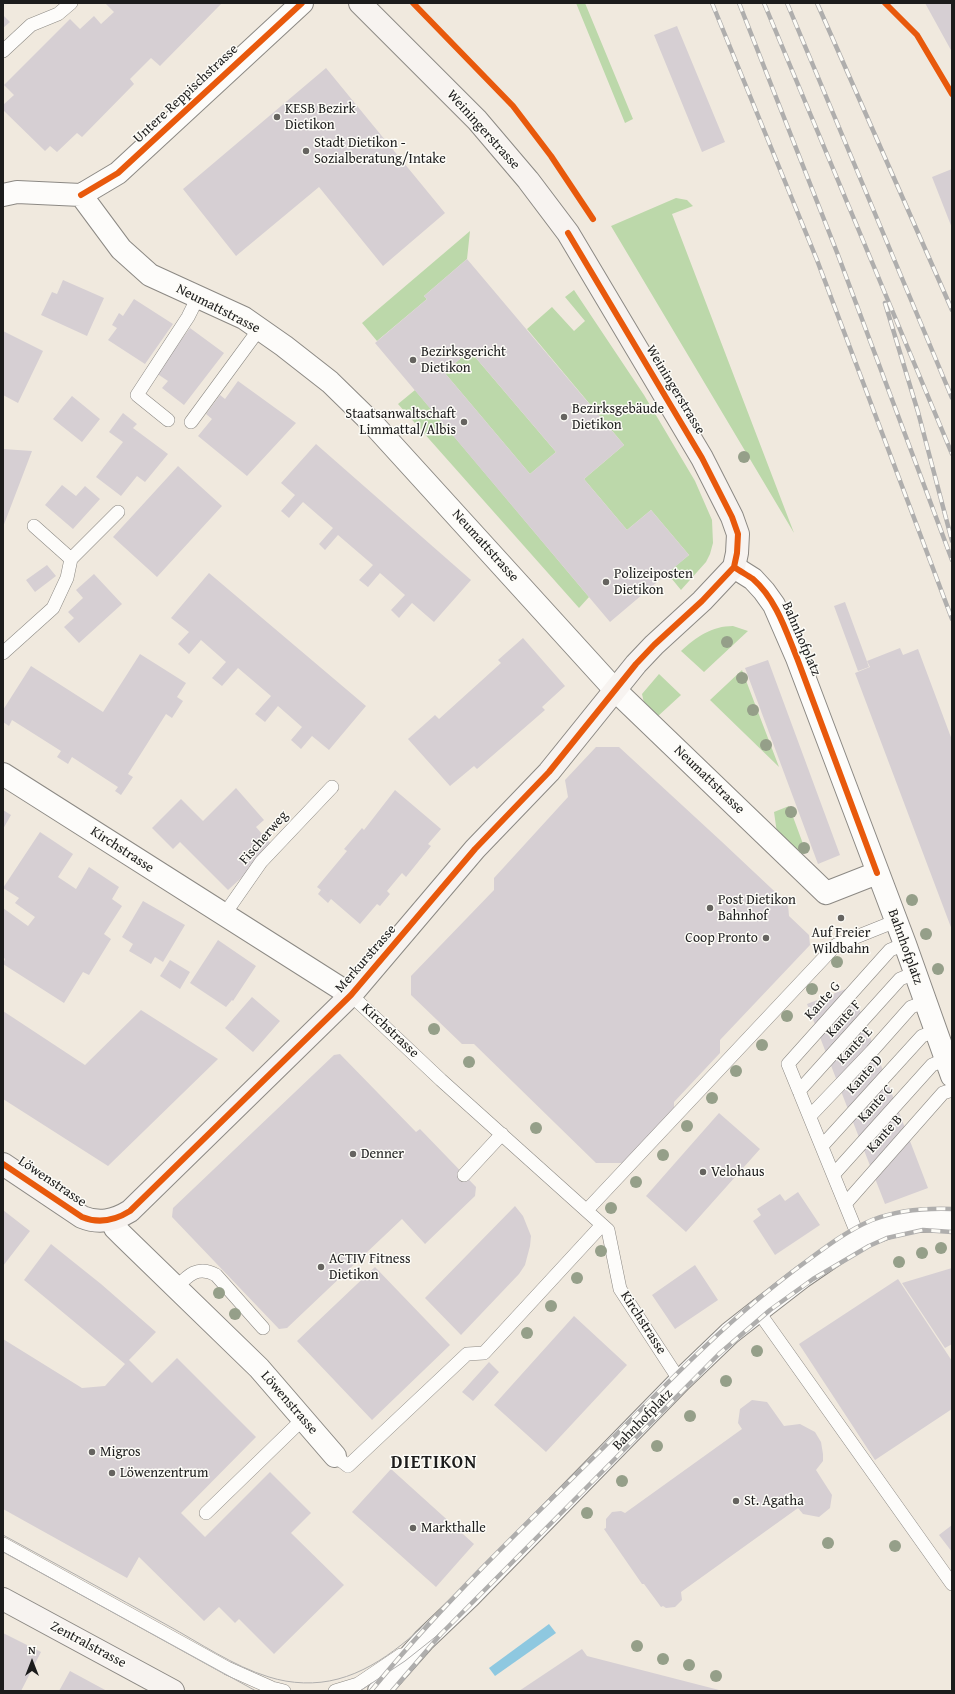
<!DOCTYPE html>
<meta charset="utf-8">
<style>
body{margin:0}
#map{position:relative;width:955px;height:1694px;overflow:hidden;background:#f0e9de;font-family:"Gentium Book Plus",serif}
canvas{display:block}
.frame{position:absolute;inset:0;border:4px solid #1c1c1c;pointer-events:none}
.north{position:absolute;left:12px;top:1642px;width:40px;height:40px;-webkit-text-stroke:3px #fdfcf7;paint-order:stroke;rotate:0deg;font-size:11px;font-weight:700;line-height:16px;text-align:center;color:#1c1c1c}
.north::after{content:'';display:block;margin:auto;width:14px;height:18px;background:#1c1c1c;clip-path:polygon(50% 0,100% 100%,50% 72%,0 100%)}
</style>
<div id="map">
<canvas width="955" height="1694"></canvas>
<div class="frame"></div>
<div class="north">N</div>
</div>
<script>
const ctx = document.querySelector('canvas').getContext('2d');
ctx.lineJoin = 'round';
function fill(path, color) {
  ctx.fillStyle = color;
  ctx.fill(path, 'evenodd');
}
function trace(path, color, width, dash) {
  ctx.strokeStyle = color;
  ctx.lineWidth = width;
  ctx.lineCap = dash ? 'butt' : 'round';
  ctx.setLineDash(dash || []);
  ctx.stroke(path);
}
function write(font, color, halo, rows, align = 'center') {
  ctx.font = font + ' "Gentium Book Plus",serif';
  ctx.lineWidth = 3;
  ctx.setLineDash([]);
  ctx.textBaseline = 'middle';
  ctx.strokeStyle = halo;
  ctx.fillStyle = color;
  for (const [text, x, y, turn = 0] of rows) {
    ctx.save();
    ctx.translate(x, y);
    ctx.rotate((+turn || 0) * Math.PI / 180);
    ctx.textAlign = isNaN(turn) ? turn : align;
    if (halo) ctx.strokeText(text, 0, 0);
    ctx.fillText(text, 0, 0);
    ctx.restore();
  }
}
const green = new Path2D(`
 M 576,3 L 585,3 L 633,119 L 625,123 Z
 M 676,198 L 687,200 L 693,206 L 672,214 L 794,533 L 611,226 Z
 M 470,231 L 467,259 L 424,296 L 427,299 L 377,341 L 362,323 Z
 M 574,290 L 644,395 L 695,481 L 712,520 L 713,543 L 710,554 L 706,562 L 681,590 L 667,573 L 689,555 L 651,510 L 627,530 L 584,479 L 624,445 L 527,329 L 552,307 L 574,331 L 585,321 L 565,297 Z
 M 470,351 L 556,452 L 530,474 L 444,372 Z
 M 415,390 L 589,597 L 579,608 L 398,404 Z
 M 733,626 L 748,631 L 704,672 L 681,651 C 696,637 712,626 733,626 Z
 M 742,670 L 779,767 L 710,700 Z
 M 659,674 L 681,695 L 657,717 L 644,703 L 642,694 Z
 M 789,806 L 806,852 L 800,855 L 777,833 L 774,812 Z`);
const water = new Path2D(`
 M 549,1624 L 556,1633 L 495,1676 L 489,1668 Z`);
const building = new Path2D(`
 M 105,3 L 222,3 L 160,66 L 151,58 L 130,79 L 134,84 L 82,137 L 77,133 L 57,152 L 50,146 L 45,151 L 3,110 L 3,105 L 14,95 L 4,85 L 70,19 L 80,29 L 94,16 L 101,24 L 114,12 Z
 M 925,3 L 952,3 L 952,52 Z
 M 3,15 L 10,22 L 3,28 Z
 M 677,26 L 725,142 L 702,152 L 654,35 Z
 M 326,68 L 445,213 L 383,266 L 319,187 L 236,256 L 183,189 Z
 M 952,169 L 952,228 L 932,177 Z
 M 467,259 L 624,445 L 584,479 L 627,530 L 651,510 L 689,555 L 610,622 L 375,343 L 427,299 L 424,296 ZM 470,351 L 556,452 L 530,474 L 444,372 Z
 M 63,280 L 104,298 L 87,336 L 41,315 L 52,292 L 57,294 Z
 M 134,299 L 173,324 L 145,364 L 108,340 L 117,328 L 112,325 L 119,313 L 123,316 Z
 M 190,328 L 224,353 L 184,405 L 162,388 L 168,381 L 156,373 Z
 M 3,331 L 43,351 L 18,403 L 3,395 Z
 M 238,381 L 296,423 L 247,476 L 198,436 L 212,419 L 206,414 L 220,395 L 225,399 Z
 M 72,396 L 100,419 L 82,442 L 53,419 Z
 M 123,413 L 137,424 L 133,428 L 168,454 L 145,482 L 137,476 L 121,496 L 96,477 L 123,442 L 109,432 Z
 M 316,444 L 471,580 L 434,622 L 412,603 L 399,618 L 391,610 L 405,595 L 380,573 L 368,587 L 359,580 L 373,565 L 338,535 L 325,550 L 319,544 L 333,528 L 303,502 L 289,518 L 281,511 L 295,495 L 281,483 Z
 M 3,449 L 32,451 L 3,527 Z
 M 178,466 L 222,506 L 157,577 L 113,537 Z
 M 62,485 L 76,496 L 85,486 L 100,499 L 73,529 L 45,505 Z
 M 47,565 L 56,576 L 35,592 L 26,580 Z
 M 209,573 L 366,706 L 329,750 L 312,736 L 301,749 L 291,740 L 302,727 L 278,706 L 265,722 L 255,714 L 271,696 L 238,668 L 222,686 L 212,678 L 226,662 L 201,640 L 189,654 L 178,644 L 189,632 L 171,618 Z
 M 94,574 L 122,604 L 79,643 L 64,627 L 74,618 L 68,612 L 83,598 L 76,590 Z
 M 845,602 L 869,667 L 858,671 L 834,606 Z
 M 523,638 L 565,686 L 542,707 L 545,710 L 477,769 L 474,766 L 450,786 L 408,739 L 435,715 L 439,719 L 501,663 L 498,660 Z
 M 900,648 L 903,655 L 918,649 L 952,740 L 952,930 L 855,673 L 870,667 L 867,661 Z
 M 140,654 L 186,683 L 177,697 L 183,701 L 172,718 L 166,714 L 128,774 L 133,777 L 121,795 L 115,791 L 118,787 L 72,757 L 68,764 L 57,757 L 61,751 L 12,720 L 9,726 L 3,722 L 3,710 L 31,666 L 103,712 Z
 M 768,660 L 840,855 L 818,864 L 745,668 Z
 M 596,747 L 619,747 L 721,841 L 788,904 L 789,916 L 809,935 L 810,945 L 720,1040 L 720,1053 L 674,1102 L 674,1114 L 622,1163 L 596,1163 L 474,1044 L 462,1044 L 411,995 L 411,976 L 494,890 L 494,878 L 568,797 L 565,780 Z
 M 236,788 L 264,820 L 256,827 L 272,845 L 248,868 L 250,870 L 228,890 L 180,842 L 173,849 L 152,828 L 181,799 L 203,821 Z
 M 395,790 L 441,829 L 428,844 L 431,846 L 406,877 L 402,873 L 387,891 L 390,894 L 380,906 L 377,904 L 360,924 L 331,899 L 328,903 L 318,894 L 321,890 L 317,887 L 347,851 L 344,849 L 362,828 L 364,830 Z
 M 3,810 L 11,815 L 3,829 Z
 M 40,832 L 73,854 L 58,877 L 76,889 L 89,867 L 119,887 L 112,899 L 122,906 L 104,934 L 111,939 L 89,975 L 83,972 L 64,1003 L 3,964 L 5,959 L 3,957 L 3,908 L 28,926 L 35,917 L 15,903 L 19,898 L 3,888 Z
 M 143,901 L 185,925 L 163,962 L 155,957 L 151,964 L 129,951 L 133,944 L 122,937 Z
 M 218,940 L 256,966 L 233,1001 L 232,1000 L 226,1007 L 190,983 Z
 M 170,960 L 190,972 L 180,989 L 160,976 Z
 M 851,987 L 928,1188 L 885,1204 L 807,1004 Z
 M 252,997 L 280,1021 L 253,1052 L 225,1028 Z
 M 141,1010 L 218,1059 L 108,1166 L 3,1099 L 3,1011 L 85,1065 Z
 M 340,1054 L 416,1132 L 420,1129 L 476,1187 L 475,1196 L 425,1244 L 402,1219 L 287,1328 L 279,1329 L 172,1217 L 173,1208 L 334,1055 Z
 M 719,1113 L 760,1149 L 686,1232 L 646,1196 Z
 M 798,1192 L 820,1225 L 775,1255 L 753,1221 L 761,1215 L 757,1209 L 780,1194 L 785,1201 Z
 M 515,1206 L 523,1216 L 531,1236 L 530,1246 L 525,1265 L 519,1274 L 461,1335 L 425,1298 Z
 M 3,1210 L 30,1231 L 3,1266 Z
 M 51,1244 L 101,1284 L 156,1332 L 129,1360 L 152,1383 L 177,1358 L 256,1437 L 181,1513 L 205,1537 L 270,1472 L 311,1513 L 291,1533 L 344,1585 L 274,1654 L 239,1619 L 235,1623 L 219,1607 L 204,1621 L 139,1557 L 127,1578 L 3,1509 L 3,1339 L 82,1388 L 105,1386 L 125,1364 L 24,1280 Z
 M 695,1265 L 718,1300 L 675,1329 L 652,1295 Z
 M 375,1267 L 450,1345 L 372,1420 L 297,1341 Z
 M 952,1268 L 952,1344 L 945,1348 L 902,1283 Z
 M 898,1279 L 952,1361 L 952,1409 L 875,1460 L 799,1344 Z
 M 574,1316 L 627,1365 L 546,1452 L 494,1405 Z
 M 489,1362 L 499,1372 L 473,1401 L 462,1392 Z
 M 752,1400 L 767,1402 L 784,1426 L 800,1424 L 815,1432 L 821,1442 L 823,1454 L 823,1461 L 816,1470 L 832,1495 L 830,1508 L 819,1517 L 803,1514 L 798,1508 L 681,1592 L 682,1600 L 675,1607 L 666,1608 L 663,1606 L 661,1607 L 644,1584 L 642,1584 L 604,1529 L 606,1528 L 606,1519 L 612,1512 L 621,1511 L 625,1513 L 742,1429 L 738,1423 L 740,1409 Z
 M 391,1469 L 474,1544 L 436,1587 L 352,1512 Z
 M 952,1525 L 952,1552 L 939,1535 Z
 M 3,1633 L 41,1652 L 21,1691 L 3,1691 Z
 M 582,1649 L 587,1656 L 723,1691 L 519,1691 Z
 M 70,1671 L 107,1691 L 59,1691 Z`);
const lane = new Path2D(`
 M 3,51 L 31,25 L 58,14 L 71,3
 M 168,420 L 137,395 L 188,317 L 198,297
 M 191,422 L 260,328
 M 71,559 L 118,512
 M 3,653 L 53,608 L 67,578 L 71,559 L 34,526
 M 224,915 L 261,862 L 332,787
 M 351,995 L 441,1080 L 608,1230 L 620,1289 L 680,1381
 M 799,1091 L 900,979 L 915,973
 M 810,1116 L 872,1051 L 911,1007 L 925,1002
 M 822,1146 L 922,1036 L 936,1031
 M 834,1174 L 932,1065 L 946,1059
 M 464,1175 L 502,1134
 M 846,1203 L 943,1093 L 952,1090
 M 587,1210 L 836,945 L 896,921
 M 859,1238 L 788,1064 L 890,950 L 905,944
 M 176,1288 C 188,1275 198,1265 216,1275 L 263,1328
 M 758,1311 L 952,1584
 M 335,1456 L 348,1466 L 467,1354 L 484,1353 L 602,1225
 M 206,1513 L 303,1419
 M 3,1544 L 227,1668 L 272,1688 L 284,1691
 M 335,1691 L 358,1684 L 401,1655`);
const street = new Path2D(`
 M 3,195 L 17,192 L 81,195 L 118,173 L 302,3
 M 81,195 L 121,249 L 150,275 L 244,318 L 284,346 L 330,382 L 374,425 L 616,691 L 826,893 L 877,873
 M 734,567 L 753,579 L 764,591 L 774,605 L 797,658 L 905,944 L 952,1076
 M 3,774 L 351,995
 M 112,1220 L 115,1228 L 123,1236 L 259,1368 L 335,1456
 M 379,1691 L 424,1640 L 469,1597 L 680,1381 L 730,1333 L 758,1311 L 802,1277 L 859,1238 L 886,1228 L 913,1221 L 952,1220`);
const secondary = new Path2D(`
 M 3,1164 L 82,1217 C 99,1224 114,1221 130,1211 L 351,995 L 475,849 L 549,772 L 636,664 L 654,645 L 702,601 L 734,567 L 737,553 L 738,534 L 732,517 L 702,458 L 568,233 L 528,180 L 477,120 L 360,3
 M 3,1599 L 173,1691`);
const tram = new Path2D(`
 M 3,1535 C 58,1565 113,1595 167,1625 C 200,1643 233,1666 269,1677 C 291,1684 316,1685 338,1679 C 384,1667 421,1628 455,1597
 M 3,1552 L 256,1691
 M 360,1691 L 405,1661 L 434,1638 L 472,1604`);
const rail = new Path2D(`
 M 712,3 L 817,260 L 952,619
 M 739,3 L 838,255 L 952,560
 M 764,3 L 952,454
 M 787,3 L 952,398
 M 817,3 L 952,310
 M 885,303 L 918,412 L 952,541
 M 371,1691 C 441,1605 522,1528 601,1450 C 665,1385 727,1320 800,1266 C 823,1249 846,1231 872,1220 C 898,1210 924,1208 952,1209
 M 392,1691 L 441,1634 L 593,1481 L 719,1354 L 770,1310 L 813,1279 L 869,1246 L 887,1238 L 923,1230 L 952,1232`);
const cycleway = new Path2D(`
 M 413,3 L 513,106 L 551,156 L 593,219
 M 885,3 L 917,35 L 952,94
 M 81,195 L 118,173 L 302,3
 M 568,233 L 702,458 L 732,517 L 738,534 L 737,553 L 734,567
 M 734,567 C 740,571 747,575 753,579 C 776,599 786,631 797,658 L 877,873
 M 3,1164 L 82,1217 C 99,1224 114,1221 130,1211 L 351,995 L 475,849 L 549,772 L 636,664 L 654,645 L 702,601 L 734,567`);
const trees = [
 [744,457],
 [727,642],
 [742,678],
 [753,710],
 [766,745],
 [791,812],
 [804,848],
 [912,900],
 [926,934],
 [837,962],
 [938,969],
 [812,989],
 [787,1016],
 [434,1029],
 [762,1045],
 [469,1062],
 [736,1071],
 [712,1098],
 [687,1126],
 [536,1128],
 [663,1155],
 [636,1182],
 [611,1208],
 [941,1248],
 [601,1251],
 [922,1253],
 [899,1262],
 [577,1278],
 [219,1293],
 [551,1306],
 [235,1314],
 [527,1333],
 [757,1351],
 [726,1381],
 [690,1416],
 [657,1446],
 [622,1481],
 [587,1513],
 [828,1543],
 [895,1546],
 [637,1646],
 [663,1659],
 [689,1665],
 [716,1676]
];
const markers = [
 [277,117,4,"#666460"],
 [306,151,4,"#666460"],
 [413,360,4,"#666460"],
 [564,417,4,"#666460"],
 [464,422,4,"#666460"],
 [606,582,4,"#666460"],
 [710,908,4,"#666460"],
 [841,918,4,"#666460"],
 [766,938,4,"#666460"],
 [353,1154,4,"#666460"],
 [703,1172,4,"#666460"],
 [321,1267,4,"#666460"],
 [92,1452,4,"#666460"],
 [112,1473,4,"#666460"],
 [736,1501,4,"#666460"],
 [413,1528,4,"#666460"]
];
const streetNames = [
 ["Untere Reppischstrasse",186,94,-43],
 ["Weiningerstrasse",483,130,48],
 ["Neumattstrasse",218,309,27],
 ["Weiningerstrasse",675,390,59],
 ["Neumattstrasse",485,546,48],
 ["Bahnhofplatz",801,639,67],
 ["Neumattstrasse",709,780,44],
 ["Fischerweg",264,838,-49],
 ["Kirchstrasse",122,850,33],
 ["Bahnhofplatz",905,947,70],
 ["Merkurstrasse",366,959,-49],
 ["Kante G",823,1001,-48],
 ["Kante F",844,1019,-48],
 ["Kirchstrasse",390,1031,43],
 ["Kante E",855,1046,-47],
 ["Kante D",865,1075,-48],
 ["Kante C",876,1104,-48],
 ["Kante B",885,1134,-48],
 ["Löwenstrasse",52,1182,34],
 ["Kirchstrasse",643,1323,57],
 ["Löwenstrasse",289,1403,49],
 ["Bahnhofplatz",643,1420,-46],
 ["Zentralstrasse",88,1645,28]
];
const poiNames = [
 ["KESB Bezirk",285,109],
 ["Dietikon",285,125],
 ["Stadt Dietikon -",314,143],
 ["Sozialberatung/Intake",314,159],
 ["Bezirksgericht",421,352],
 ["Dietikon",421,368],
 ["Bezirksgebäude",572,409],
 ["Dietikon",572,425],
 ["Staatsanwaltschaft",456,414,"right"],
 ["Limmattal/Albis",456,430,"right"],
 ["Polizeiposten",614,574],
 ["Dietikon",614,590],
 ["Post Dietikon",718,900],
 ["Bahnhof",718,916],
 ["Auf Freier",841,933,"center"],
 ["Wildbahn",841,949,"center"],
 ["Coop Pronto",758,938,"right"],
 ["Denner",361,1154],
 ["Velohaus",711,1172],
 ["ACTIV Fitness",329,1259],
 ["Dietikon",329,1275],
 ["Migros",100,1452],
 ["Löwenzentrum",120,1473],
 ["St. Agatha",744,1501],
 ["Markthalle",421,1528]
];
const districtNames = [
 ["DIETIKON",434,1463]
];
fill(green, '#bcd8aa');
fill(water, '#8ec8e0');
fill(building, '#d6cfd3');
trace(lane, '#8c8984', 14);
trace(street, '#8c8984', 24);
trace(secondary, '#8c8984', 24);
trace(lane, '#fdfcfa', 13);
trace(street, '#fdfcfa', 22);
trace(secondary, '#f7f3f0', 22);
trace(tram, '#afaead', 1);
trace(rail, '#afaead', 4.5);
trace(rail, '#fdfcf7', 3, [9]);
trace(cycleway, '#e8590c', 6);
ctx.fillStyle = '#959f89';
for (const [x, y] of trees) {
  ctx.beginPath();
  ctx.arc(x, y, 6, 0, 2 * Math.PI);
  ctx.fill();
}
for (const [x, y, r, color] of markers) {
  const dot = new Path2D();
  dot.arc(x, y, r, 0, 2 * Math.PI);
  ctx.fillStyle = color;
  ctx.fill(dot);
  trace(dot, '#fdfcf7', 1.5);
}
write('14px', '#1c1c1c', '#fdfcf7', streetNames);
write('14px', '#1c1c1c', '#fdfcf7', poiNames, 'left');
ctx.letterSpacing = '1px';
write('bold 18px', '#1c1c1c', '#fdfcf7', districtNames);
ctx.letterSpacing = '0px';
</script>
